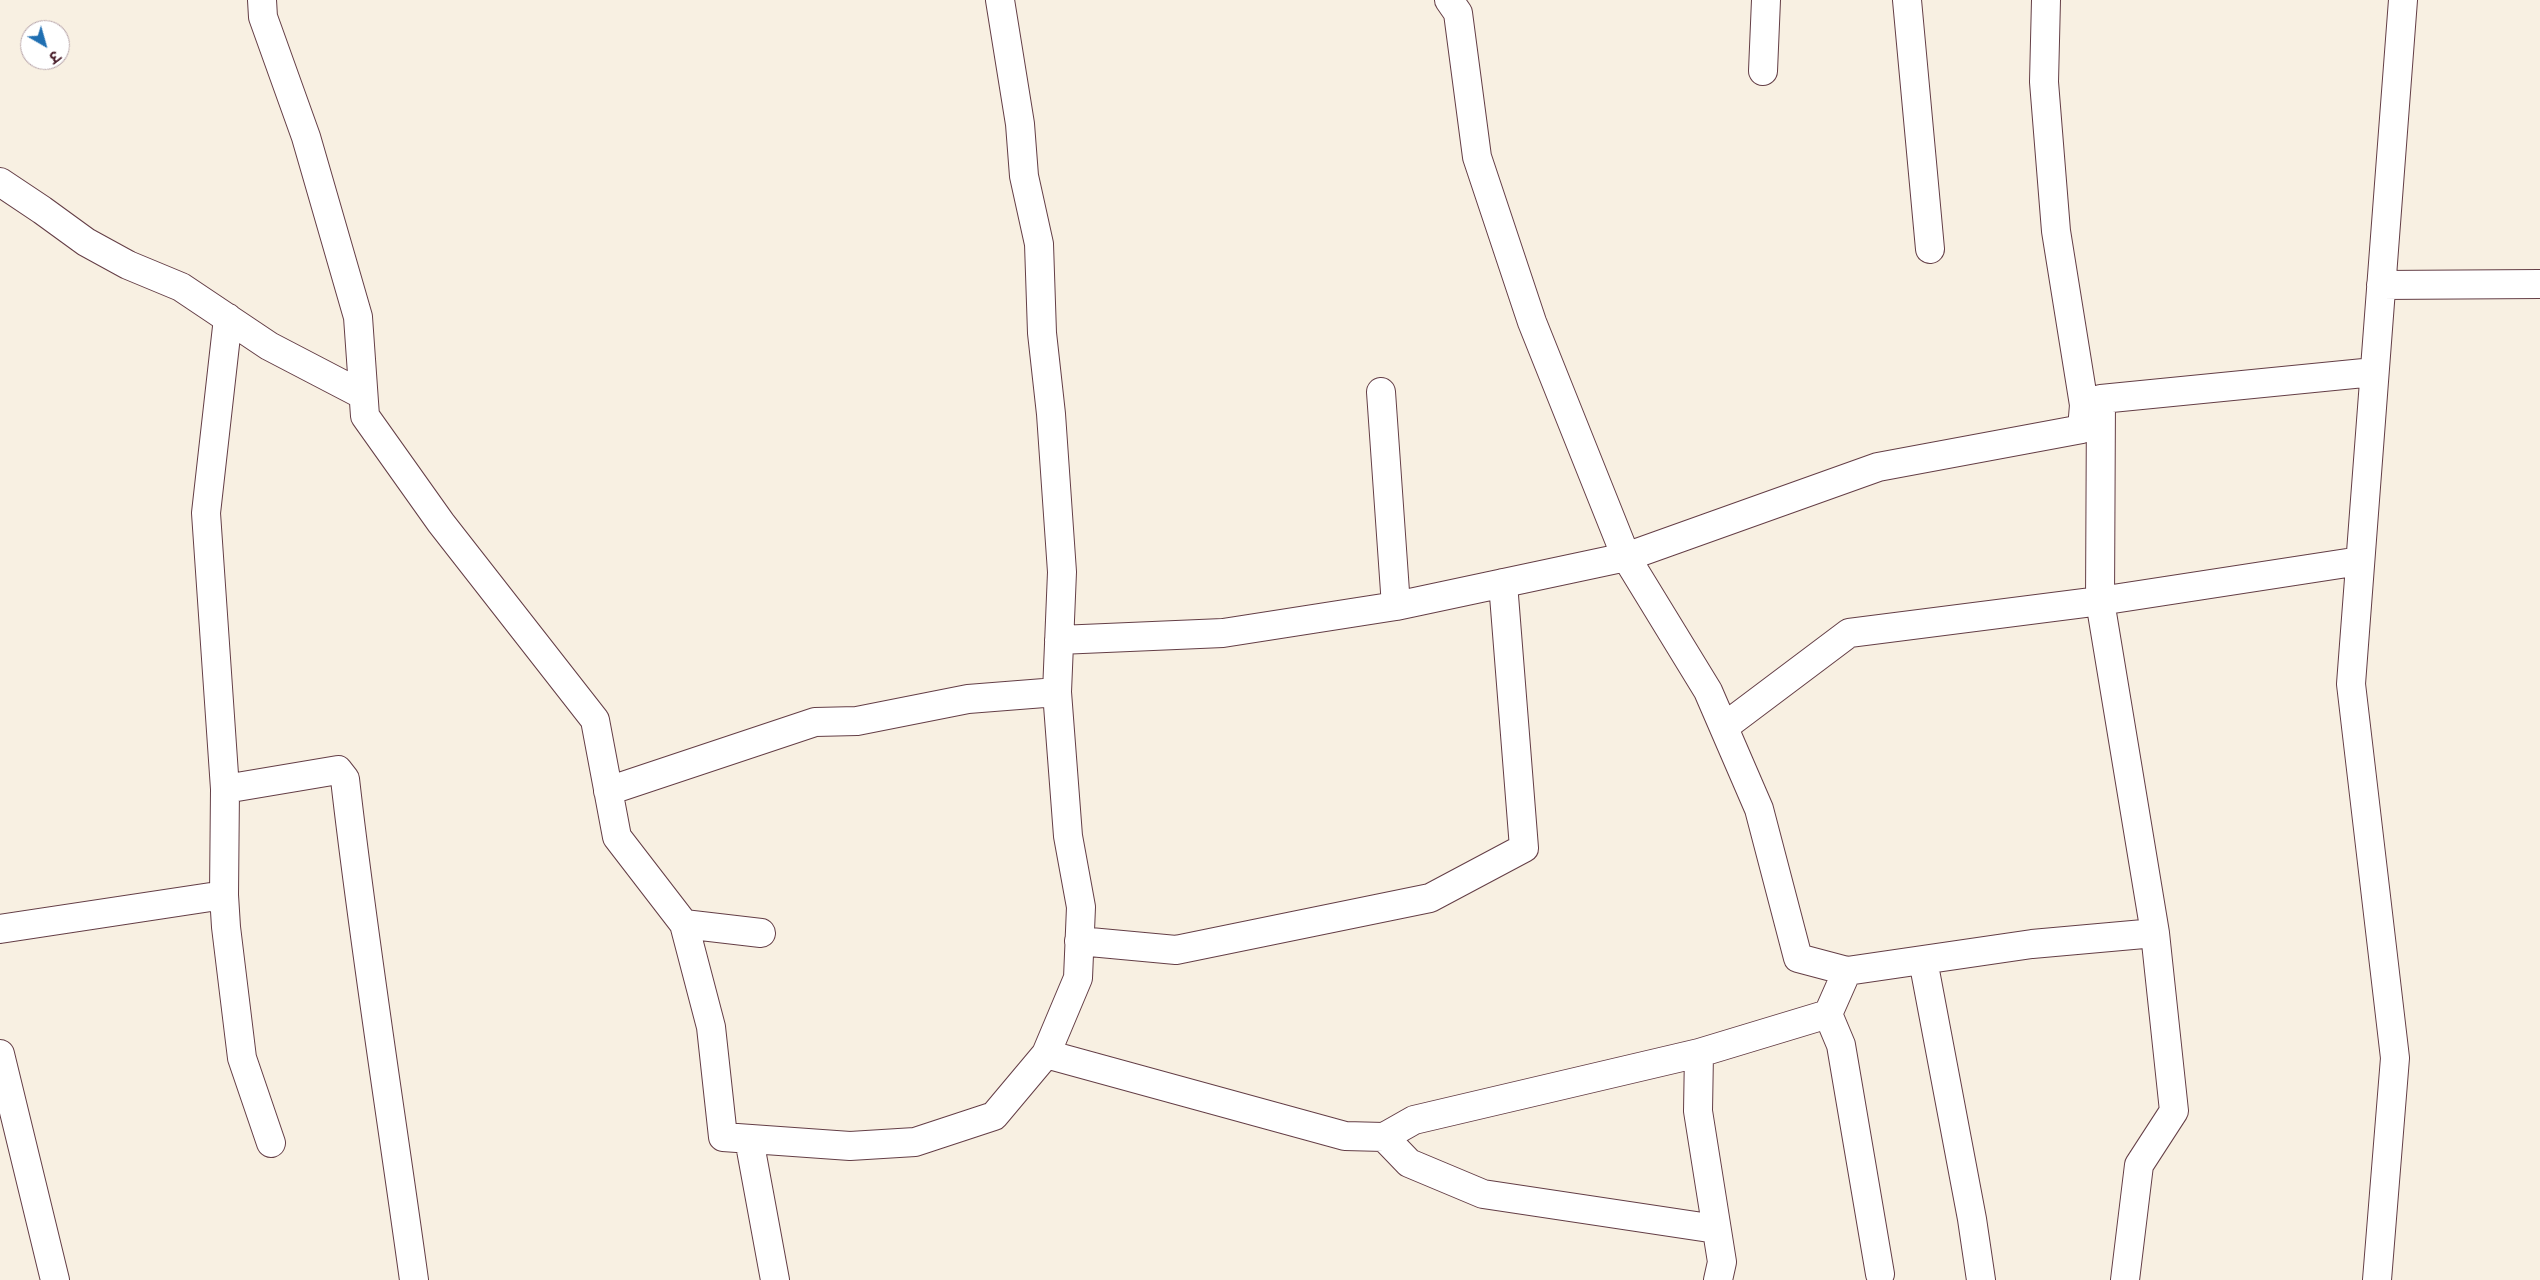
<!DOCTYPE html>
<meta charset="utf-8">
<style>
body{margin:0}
#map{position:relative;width:2540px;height:1280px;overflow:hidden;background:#f8f0e2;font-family:"Balsamiq Sans","Playpen Sans Deva",sans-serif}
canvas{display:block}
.north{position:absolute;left:20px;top:20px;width:50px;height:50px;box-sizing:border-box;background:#fff;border:1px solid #b7a5aa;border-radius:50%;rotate:142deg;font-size:14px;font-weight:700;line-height:20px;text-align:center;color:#4a1f2b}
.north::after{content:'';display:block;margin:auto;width:18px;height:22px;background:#1f6fb2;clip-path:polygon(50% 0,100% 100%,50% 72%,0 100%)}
</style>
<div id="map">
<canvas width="2540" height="1280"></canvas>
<div class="north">उ</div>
</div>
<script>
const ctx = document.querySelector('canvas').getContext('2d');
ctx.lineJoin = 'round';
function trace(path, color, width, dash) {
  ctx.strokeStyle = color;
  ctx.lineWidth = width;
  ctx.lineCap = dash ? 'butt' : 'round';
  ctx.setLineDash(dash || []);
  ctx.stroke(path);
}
const minor = new Path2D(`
 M 262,0 L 263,17 L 306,137 L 358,317 L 365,416 L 441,523 L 595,720 L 617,837 L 684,924 L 711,1027 L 723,1137 L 850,1146 L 915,1142 L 994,1116 L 1046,1054 L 1078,978 L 1081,907 L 1068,836 L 1057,692 L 1062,572 L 1051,414 L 1042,333 L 1039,244 L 1024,176 L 1020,124 L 1000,0
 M 1907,0 L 1930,249
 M 2046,0 L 2044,82 L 2056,231 L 2084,405 L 2101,399
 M 1763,71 L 1766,0
 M 0,182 L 42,210 L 86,242 L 128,265 L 181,287 L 269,346 L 363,395
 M 2381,285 L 2540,284
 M 1381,392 L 1396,606
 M 2084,405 L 2082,429 L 1878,467 L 1626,557 L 1708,691 L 1759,809 L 1798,958 L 1847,971 L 2032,944 L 2155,933
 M 1059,640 L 1223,633 L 1396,606 L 1626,557 L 1532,322 L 1477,157 L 1458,13 L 1449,0
 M 1724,727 L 1849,633 L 2100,601 L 2360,561
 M 225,789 L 338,770 L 345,779 C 364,946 391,1113 414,1280
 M 608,791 L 815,722 L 857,721 L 968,699 L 1057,692
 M 224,895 L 226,927 L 242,1058 L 271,1143
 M 684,924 L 761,933
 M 0,929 L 224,895 L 225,789 L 206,513 L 228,318
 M 1079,941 L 1176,950 L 1430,898 L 1524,848 L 1503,583
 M 1923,960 L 1972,1219 L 1981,1280
 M 1847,971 L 1828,1014 L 1841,1045 L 1880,1274
 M 1699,1053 L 1828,1014
 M 0,1054 L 55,1280
 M 1046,1054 L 1345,1136 L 1384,1137 L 1414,1120 L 1699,1053 L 1698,1111 L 1722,1262 L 1718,1280
 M 1384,1137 L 1409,1163 L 1483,1194 L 1716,1229
 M 749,1139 L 775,1280
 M 2125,1280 L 2139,1165 L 2174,1111 L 2155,933 L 2100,601 L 2101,399 L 2374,372
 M 2377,1280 L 2395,1058 L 2351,684 L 2403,0`);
trace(minor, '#643e46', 30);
trace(minor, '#fff', 28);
</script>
